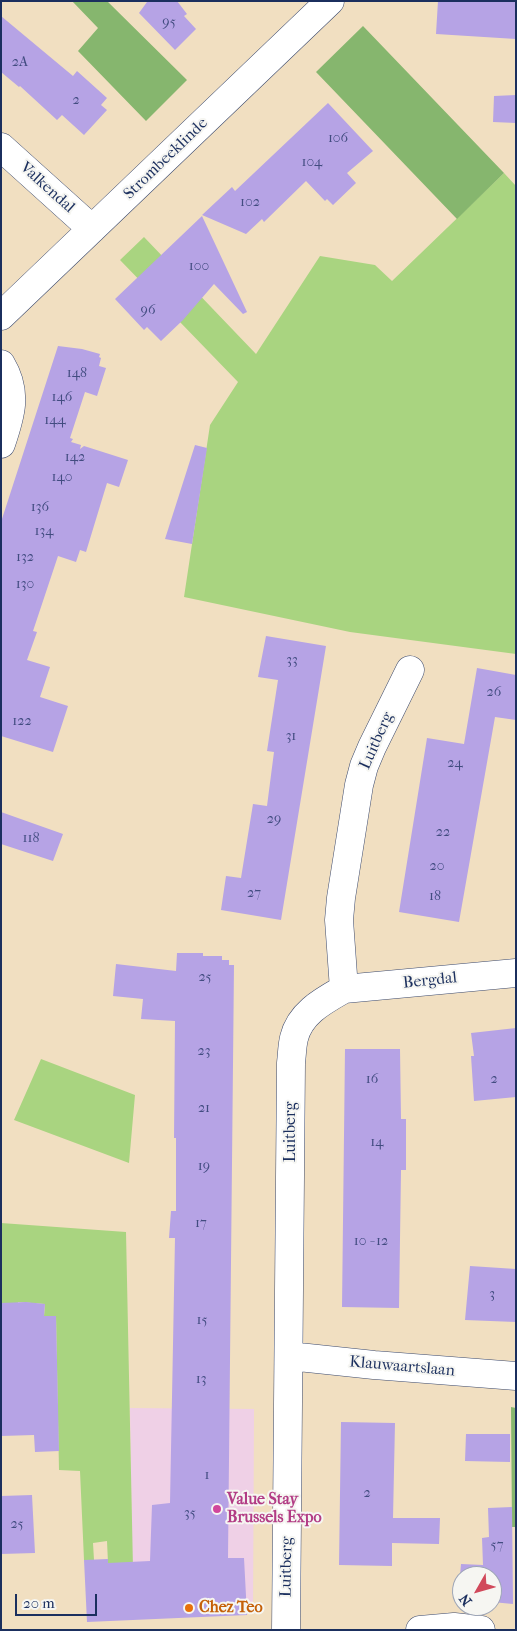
<!DOCTYPE html>
<style>
body{margin:0}
#map{position:relative;width:517px;height:1631px;overflow:hidden;background:#f1dfc1;font-family:"IM FELL French Canon",serif}
canvas{display:block}
.frame{position:absolute;inset:0;border:2px solid #1b2f5e;pointer-events:none}
.north{position:absolute;left:452px;top:1566px;width:50px;height:50px;box-sizing:border-box;background:#f6f6f2;border:1px solid #9ea6b7;border-radius:50%;rotate:232deg;font-size:14px;font-weight:700;line-height:20px;text-align:center;color:#1b2f5e}
.north::after{content:'';display:block;margin:auto;width:18px;height:22px;background:#d1495b;clip-path:polygon(50% 0,100% 100%,50% 72%,0 100%)}
.scale{position:absolute;left:15px;top:1594px;width:82px;height:22px;box-sizing:border-box;border:2px solid #1b2f5e;border-top:0;padding-left:6px;font-size:15px;line-height:18px;white-space:nowrap;color:#1b2f5e;-webkit-text-stroke:4px #f6f6f2;paint-order:stroke}
</style>
<div id="map">
<canvas width="517" height="1631"></canvas>
<div class="frame"></div>
<div class="north">N</div>
<div class="scale">20 m</div>
</div>
<script>
const ctx = document.querySelector('canvas').getContext('2d');
ctx.lineJoin = 'round';
function fill(path, color) {
  ctx.fillStyle = color;
  ctx.fill(path, 'evenodd');
}
function trace(path, color, width, dash) {
  ctx.strokeStyle = color;
  ctx.lineWidth = width;
  ctx.lineCap = dash ? 'butt' : 'round';
  ctx.setLineDash(dash || []);
  ctx.stroke(path);
}
function write(font, color, halo, rows, align = 'center') {
  ctx.font = font + ' "IM FELL French Canon",serif';
  ctx.lineWidth = 4;
  ctx.setLineDash([]);
  ctx.textBaseline = 'middle';
  ctx.strokeStyle = halo;
  ctx.fillStyle = color;
  for (const [text, x, y, turn = 0] of rows) {
    ctx.save();
    ctx.translate(x, y);
    ctx.rotate((+turn || 0) * Math.PI / 180);
    ctx.textAlign = isNaN(turn) ? turn : align;
    if (halo) ctx.strokeText(text, 0, 0);
    ctx.fillText(text, 0, 0);
    ctx.restore();
  }
}
const built = new Path2D(`
 M 130,1408 L 254,1409 L 253,1612 L 251,1613 L 133,1619 Z`);
const green = new Path2D(`
 M 504,173 L 516,186 L 516,654 L 350,632 L 184,597 L 210,425 L 238,382 L 120,260 L 144,237 L 256,354 L 320,256 L 375,265 L 392,281 Z
 M 41,1059 L 135,1095 L 129,1163 L 14,1120 Z
 M 1,1223 L 126,1232 L 133,1569 L 108,1563 L 107,1541 L 93,1543 L 94,1560 L 84,1560 L 80,1471 L 59,1470 L 56,1316 L 44,1316 L 45,1304 L 18,1302 L 17,1313 L 1,1312 Z`);
const forest = new Path2D(`
 M 72,1 L 107,1 L 187,80 L 146,121 L 78,51 L 98,28 Z
 M 363,26 L 504,173 L 457,219 L 316,72 Z
 M 511,1407 L 516,1408 L 516,1527 L 512,1527 Z`);
const building = new Path2D(`
 M 177,1 L 187,14 L 184,16 L 196,29 L 175,50 L 139,13 L 147,2 Z
 M 438,1 L 516,1 L 516,39 L 436,34 Z
 M 1,16 L 73,76 L 77,71 L 107,98 L 101,105 L 107,110 L 84,135 L 62,115 L 57,120 L 20,86 L 19,87 L 1,72 Z
 M 516,95 L 516,123 L 493,122 L 494,96 Z
 M 328,103 L 373,151 L 347,173 L 356,183 L 333,205 L 327,199 L 325,201 L 306,181 L 264,222 L 262,219 L 246,234 L 202,215 L 232,187 L 235,191 Z
 M 202,216 L 247,312 L 243,314 L 214,284 L 183,320 L 161,341 L 147,327 L 144,330 L 115,299 Z
 M 58,346 L 82,349 L 100,354 L 99,357 L 101,358 L 99,366 L 106,368 L 97,396 L 85,392 L 70,438 L 73,439 L 71,442 L 81,445 L 80,449 L 84,446 L 128,460 L 119,487 L 107,483 L 86,552 L 80,550 L 76,562 L 58,556 L 33,631 L 37,632 L 27,660 L 50,667 L 40,697 L 68,706 L 53,752 L 1,736 L 1,522 Z
 M 195,445 L 207,448 L 192,544 L 165,539 Z
 M 266,636 L 326,646 L 281,920 L 221,910 L 226,876 L 241,878 L 253,804 L 267,806 L 274,752 L 267,751 L 278,680 L 258,677 Z
 M 477,668 L 516,675 L 516,720 L 495,717 L 459,922 L 399,912 L 427,738 L 464,744 Z
 M 1,812 L 63,834 L 53,861 L 1,844 Z
 M 177,953 L 203,953 L 203,956 L 222,956 L 222,960 L 229,960 L 229,965 L 234,965 L 228,1558 L 244,1558 L 247,1615 L 87,1622 L 84,1560 L 108,1559 L 108,1563 L 150,1561 L 152,1505 L 170,1503 L 175,1238 L 169,1238 L 171,1211 L 176,1211 L 176,1138 L 174,1138 L 175,1021 L 141,1019 L 143,999 L 113,996 L 116,964 L 176,971 Z
 M 516,1028 L 516,1097 L 474,1101 L 471,1056 L 474,1056 L 471,1033 Z
 M 345,1049 L 400,1049 L 401,1119 L 406,1119 L 406,1170 L 401,1170 L 399,1308 L 342,1307 Z
 M 470,1266 L 516,1269 L 516,1322 L 465,1320 Z
 M 26,1302 L 45,1304 L 44,1316 L 56,1316 L 59,1451 L 35,1452 L 34,1435 L 1,1436 L 1,1303 Z
 M 341,1422 L 395,1423 L 393,1518 L 440,1518 L 439,1544 L 392,1543 L 392,1566 L 339,1565 Z
 M 466,1434 L 510,1434 L 510,1462 L 465,1461 Z
 M 32,1495 L 35,1553 L 1,1554 L 1,1496 Z
 M 512,1507 L 513,1604 L 492,1602 L 492,1576 L 462,1576 L 462,1600 L 458,1599 L 461,1564 L 483,1565 L 482,1538 L 489,1537 L 488,1508 Z`);
const minor = new Path2D(`
 M 1,147 L 92,229
 M 1,316 L 330,1
 M 1,364 C 18,392 11,415 1,444
 M 344,989 L 516,973
 M 289,1356 L 374,1365 L 516,1376
 M 286,1630 L 291,1063 C 292,1055 292,1046 294,1038 C 300,1013 323,1001 344,989 L 339,920 L 341,898 L 359,785 L 364,766 L 372,747 L 410,670
 M 420,1630 L 454,1627 L 481,1630`);
const markers = [
 [217,1509,5,"#d1479c"],
 [189,1608,5,"#e8710a"]
];
const numberNames = [
 ["95",169,23],
 ["2A",20,63],
 ["2",76,101],
 ["106",338,139],
 ["104",312,163],
 ["102",250,203],
 ["100",199,267],
 ["96",148,311],
 ["148",77,374],
 ["146",62,398],
 ["144",55,421],
 ["142",75,458],
 ["140",62,478],
 ["136",40,508],
 ["134",44,532],
 ["132",25,558],
 ["130",25,585],
 ["33",292,661],
 ["26",494,693],
 ["122",22,722],
 ["31",291,737],
 ["24",455,764],
 ["29",274,820],
 ["22",443,833],
 ["118",31,839],
 ["20",437,867],
 ["27",254,894],
 ["18",435,897],
 ["25",205,978],
 ["23",204,1052],
 ["16",372,1080],
 ["2",494,1080],
 ["21",204,1109],
 ["14",377,1143],
 ["19",204,1167],
 ["17",201,1224],
 ["10 - 12",371,1242],
 ["3",492,1295],
 ["15",202,1321],
 ["13",201,1380],
 ["1",207,1476],
 ["2",367,1494],
 ["35",190,1514],
 ["25",17,1525],
 ["57",497,1546]
];
const streetNames = [
 ["Strombeeklinde",166,159,-44],
 ["Valkendal",47,188,42],
 ["Luitberg",377,741,-66],
 ["Bergdal",430,981,-6],
 ["Luitberg",291,1132,-90],
 ["Klauwaartslaan",402,1367,5],
 ["Luitberg",287,1567,-89]
];
const hotelNames = [
 ["Value Stay",227,1500],
 ["Brussels Expo",227,1518]
];
const foodNames = [
 ["Chez Teo",199,1608]
];
fill(built, '#efd0e6');
fill(green, '#a9d480');
fill(forest, '#86b66e');
fill(building, '#b6a3e5');
trace(minor, '#3b496d', 29);
trace(minor, '#fff', 28);
for (const [x, y, r, color] of markers) {
  const dot = new Path2D();
  dot.arc(x, y, r, 0, 2 * Math.PI);
  ctx.fillStyle = color;
  ctx.fill(dot);
  trace(dot, '#f6f6f2', 2);
}
write('14px', '#424c80', null, numberNames);
write('16px', '#1b2f5e', '#f6f6f2', streetNames);
write('bold 16px', '#b23c85', '#f6f6f2', hotelNames, 'left');
write('bold 16px', '#c56008', '#f6f6f2', foodNames, 'left');
</script>
